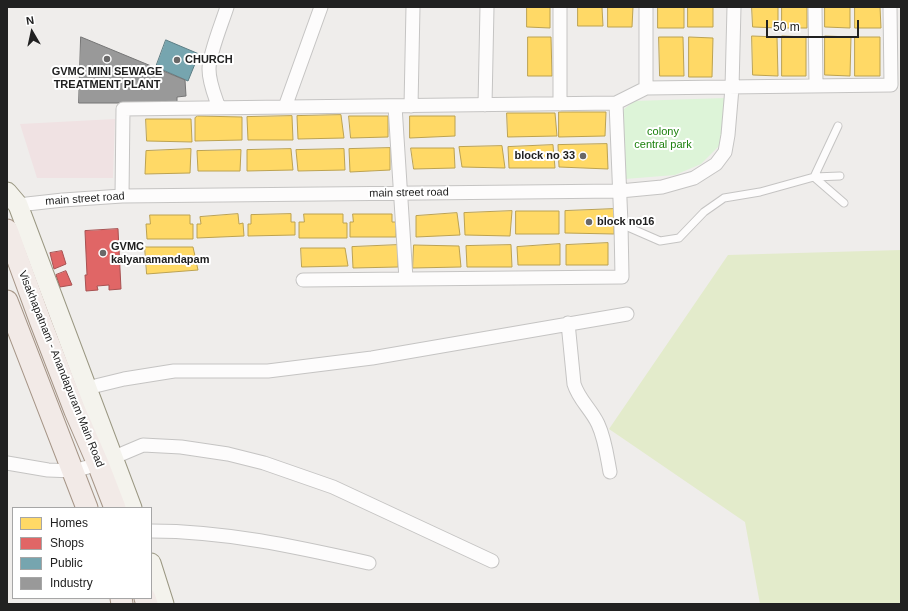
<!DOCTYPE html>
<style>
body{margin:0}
#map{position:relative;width:908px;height:611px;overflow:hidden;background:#efedeb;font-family:Helvetica,sans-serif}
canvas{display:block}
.frame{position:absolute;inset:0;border:8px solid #212121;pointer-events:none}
.legend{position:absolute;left:12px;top:507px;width:140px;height:92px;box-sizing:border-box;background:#fff;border:1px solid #a6a6a6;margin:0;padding:5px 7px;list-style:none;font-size:12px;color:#212121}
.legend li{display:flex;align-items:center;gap:8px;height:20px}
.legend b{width:20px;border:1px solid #a6a6a6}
.north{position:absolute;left:12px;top:12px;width:40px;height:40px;-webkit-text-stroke:3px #fff;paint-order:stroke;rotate:351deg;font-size:11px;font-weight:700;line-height:16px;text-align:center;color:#212121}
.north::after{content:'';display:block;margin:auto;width:14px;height:18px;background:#212121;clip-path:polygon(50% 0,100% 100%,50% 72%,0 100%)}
.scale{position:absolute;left:766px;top:20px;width:93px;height:18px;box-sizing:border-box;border:2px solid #212121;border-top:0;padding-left:5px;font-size:12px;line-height:14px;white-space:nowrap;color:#212121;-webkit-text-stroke:3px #fff;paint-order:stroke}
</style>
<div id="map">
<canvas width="908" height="611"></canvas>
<div class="frame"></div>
<ul class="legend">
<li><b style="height:11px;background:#ffd966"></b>Homes</li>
<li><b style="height:11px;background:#e06666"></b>Shops</li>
<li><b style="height:11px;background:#76a5af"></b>Public</li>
<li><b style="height:11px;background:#999"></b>Industry</li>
</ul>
<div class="north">N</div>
<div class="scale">50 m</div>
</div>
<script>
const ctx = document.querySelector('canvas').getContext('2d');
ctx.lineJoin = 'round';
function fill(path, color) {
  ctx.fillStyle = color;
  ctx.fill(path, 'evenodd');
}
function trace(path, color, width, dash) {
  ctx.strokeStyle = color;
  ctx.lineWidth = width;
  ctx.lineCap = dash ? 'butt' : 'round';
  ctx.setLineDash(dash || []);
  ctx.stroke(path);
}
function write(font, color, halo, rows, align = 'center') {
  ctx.font = font + ' Helvetica,sans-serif';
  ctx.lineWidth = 4;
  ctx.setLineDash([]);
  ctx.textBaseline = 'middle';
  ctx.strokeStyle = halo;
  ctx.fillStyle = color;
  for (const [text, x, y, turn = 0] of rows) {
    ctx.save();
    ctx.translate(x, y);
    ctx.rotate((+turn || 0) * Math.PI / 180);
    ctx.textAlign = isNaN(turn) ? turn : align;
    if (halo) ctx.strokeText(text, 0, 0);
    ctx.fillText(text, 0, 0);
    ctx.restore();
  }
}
const commercial = new Path2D(`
 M 115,119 L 113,178 L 37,178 L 20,124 Z`);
const grass = new Path2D(`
 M 901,250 L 901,604 L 760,604 L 745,522 L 609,429 L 728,255 Z`);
const park = new Path2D(`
 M 726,98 L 722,143 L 701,164 L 675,175 L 625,179 L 623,110 L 634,101 Z`);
const homes = new Path2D(`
 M 527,7 L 550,7 L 550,28 L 527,27 Z
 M 578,7 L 602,7 L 603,26 L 578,26 Z
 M 608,7 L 633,7 L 632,27 L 608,27 Z
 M 658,7 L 684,7 L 684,28 L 658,28 Z
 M 688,7 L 713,7 L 713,27 L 688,27 Z
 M 752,7 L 778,7 L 778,28 L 753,27 Z
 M 782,7 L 807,7 L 807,28 L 782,28 Z
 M 825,7 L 850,7 L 850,28 L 825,27 Z
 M 855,7 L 880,7 L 881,28 L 855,28 Z
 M 752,36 L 777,37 L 778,76 L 753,75 Z
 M 782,36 L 806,37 L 806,76 L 782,76 Z
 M 825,36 L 851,37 L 850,76 L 825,75 Z
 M 528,37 L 551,37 L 552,76 L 528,76 Z
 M 659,37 L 683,37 L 684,76 L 660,76 Z
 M 689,37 L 713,38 L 712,77 L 689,77 Z
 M 855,37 L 880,37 L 880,76 L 855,76 Z
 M 559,112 L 606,112 L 605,136 L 559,137 Z
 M 507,113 L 555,113 L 557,136 L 508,137 Z
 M 341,115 L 344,138 L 298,139 L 297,116 Z
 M 198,116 L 242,117 L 242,140 L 195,141 L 195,118 Z
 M 292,116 L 293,140 L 248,140 L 247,117 Z
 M 349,116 L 388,116 L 388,137 L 351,138 Z
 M 410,116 L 455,116 L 455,136 L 410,138 Z
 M 146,119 L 191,119 L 192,142 L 147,141 Z
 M 607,144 L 608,169 L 559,167 L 558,145 Z
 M 553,145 L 555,168 L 509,168 L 508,147 Z
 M 502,146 L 505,168 L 462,167 L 459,147 Z
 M 390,148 L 390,170 L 350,172 L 349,149 Z
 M 411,148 L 454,148 L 455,168 L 414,169 Z
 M 191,149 L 190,173 L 145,174 L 146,151 Z
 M 291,149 L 293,170 L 247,171 L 247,150 Z
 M 344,149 L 345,170 L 298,171 L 296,150 Z
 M 241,150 L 240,171 L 198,171 L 197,151 Z
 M 614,209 L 614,234 L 565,233 L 565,211 Z
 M 512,211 L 510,236 L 465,235 L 464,213 Z
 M 516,211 L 559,211 L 559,234 L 516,234 Z
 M 457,213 L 460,235 L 416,237 L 416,216 Z
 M 238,214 L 239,224 L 243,223 L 244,236 L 197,238 L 197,224 L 201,224 L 200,217 Z
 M 291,214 L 291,222 L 295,222 L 295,235 L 248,236 L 248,224 L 251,224 L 251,215 Z
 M 304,214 L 343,214 L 343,223 L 347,223 L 347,238 L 299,238 L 299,222 L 304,222 Z
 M 353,214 L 392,214 L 392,222 L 396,222 L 396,237 L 350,237 L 350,222 L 353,222 Z
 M 150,215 L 190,215 L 190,224 L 193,224 L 193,239 L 147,239 L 146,224 L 150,224 Z
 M 608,243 L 608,265 L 566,265 L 566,245 Z
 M 560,244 L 560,265 L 518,265 L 517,247 Z
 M 398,245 L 398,267 L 353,268 L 352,247 Z
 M 414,245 L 459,246 L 461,267 L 413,268 Z
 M 511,245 L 512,267 L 467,267 L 466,246 Z
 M 145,247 L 193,247 L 198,270 L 147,274 Z
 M 301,248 L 345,248 L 348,266 L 302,267 Z`);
const shops = new Path2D(`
 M 118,229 L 121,289 L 109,290 L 109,285 L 97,286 L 98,290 L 86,291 L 85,275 L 87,275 L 85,231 Z
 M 62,251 L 66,264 L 54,269 L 50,253 Z
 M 66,271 L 72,285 L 60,287 L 56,275 Z`);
const public = new Path2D(`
 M 166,40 L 199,54 L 188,81 L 156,67 Z`);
const industry = new Path2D(`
 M 81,37 L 185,80 L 186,96 L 177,97 L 177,103 L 79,103 Z`);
const lane = new Path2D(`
 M 814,177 L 838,126
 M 814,177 L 844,203
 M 621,224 L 660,241 L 679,238 L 704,212 L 724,198 L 760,192 L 814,177 L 840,176`);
const street = new Path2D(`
 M 815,7 L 816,86
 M 646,88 L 646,7
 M 616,103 L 646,88 L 891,85 L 890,7
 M 560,104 L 560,7
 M 485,105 L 487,7
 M 395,106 L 406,279
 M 411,106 L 413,7
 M 285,107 L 321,7
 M 219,108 C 215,96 209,83 209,69 C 209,54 222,23 227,7
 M 122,196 L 123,109 L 616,103 L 621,224 L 622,277 L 303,280
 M 18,205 L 63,200 L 122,196 L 620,191 L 662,187 L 694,178 L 716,164 L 725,152 L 728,135 L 732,88 L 734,7
 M 568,323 L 574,384 C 579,400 591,409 598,424 C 605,439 607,456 610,472
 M 87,388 L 124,379 L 174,371 L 268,371 L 372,358 L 627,314
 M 7,463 L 48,470 L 74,471 L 98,464 L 143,445 L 181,447 L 228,454 L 264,463 L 333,487 L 492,561
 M 151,531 C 226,531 297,547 369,563`);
const secondary = new Path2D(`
 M 7,192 L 18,205 L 132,508
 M 151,563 L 164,604`);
const primary = new Path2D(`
 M 7,230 L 41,323 L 75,411 L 98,464 L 115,508
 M 7,301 L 87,508
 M 121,598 L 122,604
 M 145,598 L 147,604`);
const markers = [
 [107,59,4,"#696868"],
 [177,60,4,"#696868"],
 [583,156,4,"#696868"],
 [589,222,4,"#696868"],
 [103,253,4,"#696868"]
];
const poiNames = [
 ["CHURCH",185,60],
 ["GVMC MINI SEWAGE",107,72,"center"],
 ["TREATMENT PLANT",107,85,"center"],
 ["block no 33",575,156,"right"],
 ["block no16",597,222],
 ["GVMC",111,247],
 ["kalyanamandapam",111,260]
];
const parkNames = [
 ["colony",663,132],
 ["central park",663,145]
];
const streetNames = [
 ["main street road",409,193,-1],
 ["main street road",85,199,-4],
 ["Visakhapatnam - Anandapuram Main Road",61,369,68]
];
fill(commercial, '#f0e2e3');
fill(grass, '#e3ebcb');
fill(park, '#ddf4d8');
fill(homes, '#ffd966');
trace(homes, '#bca251', 1);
fill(shops, '#e06666');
trace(shops, '#a75151', 1);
fill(public, '#76a5af');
trace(public, '#5c7d84', 1);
fill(industry, '#999');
trace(industry, '#757575', 1);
trace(lane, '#c5c4c3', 9);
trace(street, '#c5c4c3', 15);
trace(secondary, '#9a9782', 21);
trace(primary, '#a69587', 23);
trace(lane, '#fdfcfc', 7);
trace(street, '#fdfcfc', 13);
trace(secondary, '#f4f3ed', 19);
trace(primary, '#f2eae7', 21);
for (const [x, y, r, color] of markers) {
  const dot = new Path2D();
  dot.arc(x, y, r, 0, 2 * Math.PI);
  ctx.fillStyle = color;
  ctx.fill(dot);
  trace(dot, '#fff', 1.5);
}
write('bold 11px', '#212121', '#fff', poiNames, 'left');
write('11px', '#1d810e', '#fff', parkNames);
write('11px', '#212121', '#fff', streetNames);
</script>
